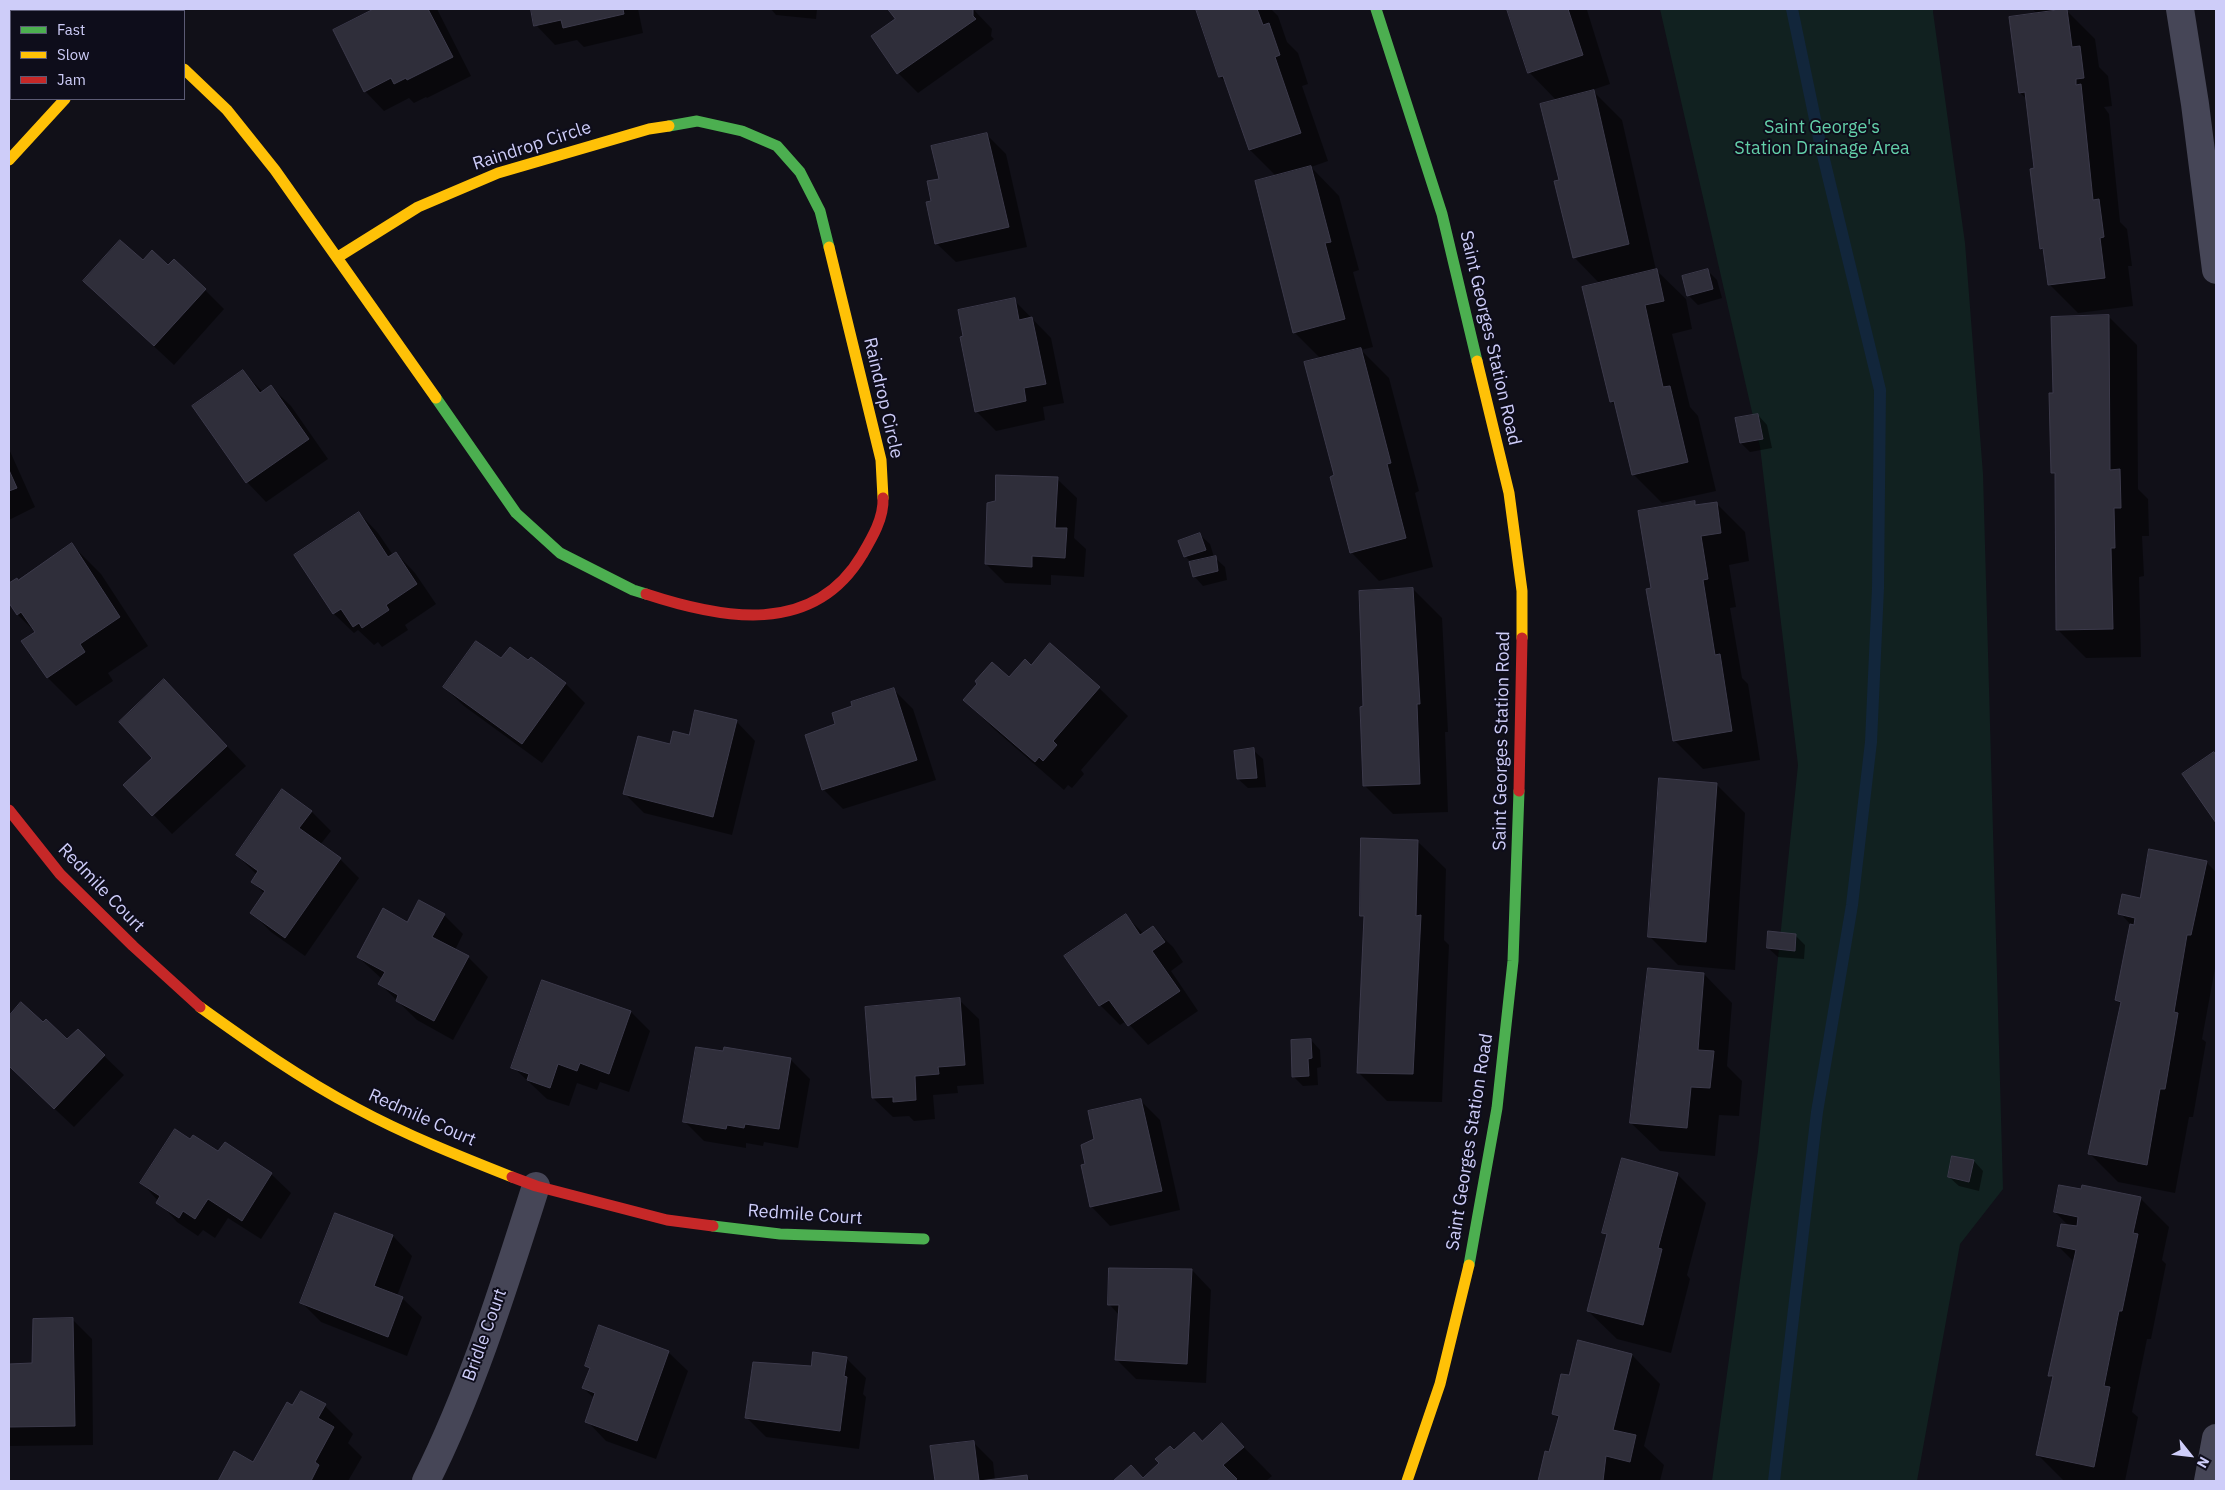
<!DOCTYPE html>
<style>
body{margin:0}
#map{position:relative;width:2225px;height:1490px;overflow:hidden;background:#111018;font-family:"IBM Plex Sans",sans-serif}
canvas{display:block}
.frame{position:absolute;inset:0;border:10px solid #cecdf9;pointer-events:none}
.legend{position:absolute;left:10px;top:10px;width:175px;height:90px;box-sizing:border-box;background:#0e0d1b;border:1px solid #5b5a74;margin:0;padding:6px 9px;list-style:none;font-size:15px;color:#cecdf9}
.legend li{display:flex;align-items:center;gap:10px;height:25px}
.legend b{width:25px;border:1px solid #5b5a74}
.north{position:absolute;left:2165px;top:1430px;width:50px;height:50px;-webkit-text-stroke:4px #0e0d1b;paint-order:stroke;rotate:119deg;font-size:14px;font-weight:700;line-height:20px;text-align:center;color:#cecdf9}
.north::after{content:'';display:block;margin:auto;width:18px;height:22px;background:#cecdf9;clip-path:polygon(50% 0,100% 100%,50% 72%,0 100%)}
</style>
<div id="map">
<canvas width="2225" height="1490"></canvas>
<div class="frame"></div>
<ul class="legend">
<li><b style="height:6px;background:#4caf50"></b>Fast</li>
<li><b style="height:6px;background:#ffc107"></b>Slow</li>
<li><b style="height:6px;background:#c62828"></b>Jam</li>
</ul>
<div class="north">N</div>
</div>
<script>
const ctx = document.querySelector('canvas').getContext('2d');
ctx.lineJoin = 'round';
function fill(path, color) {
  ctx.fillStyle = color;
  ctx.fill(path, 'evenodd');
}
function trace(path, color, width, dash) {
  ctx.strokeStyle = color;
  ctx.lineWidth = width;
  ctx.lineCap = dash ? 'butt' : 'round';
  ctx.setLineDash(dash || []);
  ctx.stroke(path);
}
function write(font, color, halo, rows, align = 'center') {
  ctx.font = font + ' "IBM Plex Sans",sans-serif';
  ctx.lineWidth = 4;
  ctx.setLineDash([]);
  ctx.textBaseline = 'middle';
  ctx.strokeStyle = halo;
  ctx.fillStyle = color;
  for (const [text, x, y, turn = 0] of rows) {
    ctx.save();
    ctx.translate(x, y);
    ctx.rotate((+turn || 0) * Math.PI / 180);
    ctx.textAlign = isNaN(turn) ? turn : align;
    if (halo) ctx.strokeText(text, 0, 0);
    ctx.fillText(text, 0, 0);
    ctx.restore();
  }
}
const green = new Path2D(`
 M 1660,9 L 1933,9 L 1933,12 L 1965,243 L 1983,474 L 2003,1189 L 1960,1244 L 1917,1481 L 1712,1481 L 1758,1151 L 1798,765 L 1760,447 Z`);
const shadow = new Path2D(`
 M 377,9 L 437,9 L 471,76 L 427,98 L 426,97 L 414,103 L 409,98 L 384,111 L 365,91 L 334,30 Z
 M 532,9 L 638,9 L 643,33 L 584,47 L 577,40 L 555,45 L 536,25 Z
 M 771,9 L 817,9 L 816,19 L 776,15 Z
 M 889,9 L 973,9 L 992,29 L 991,36 L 994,39 L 918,93 L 898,73 L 872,36 L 897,19 Z
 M 1197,9 L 1271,9 L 1278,16 L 1287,42 L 1298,53 L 1308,84 L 1302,86 L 1328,161 L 1311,167 L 1339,196 L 1359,270 L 1353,272 L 1373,347 L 1361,350 L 1389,378 L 1419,491 L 1415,493 L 1433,567 L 1379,581 L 1351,552 L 1321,359 L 1294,332 L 1277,177 L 1250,150 L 1228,84 L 1220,77 Z
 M 1509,9 L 1587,10 L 1610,84 L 1592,90 L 1622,120 L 1656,270 L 1686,299 L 1692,329 L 1672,334 L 1690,407 L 1698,416 L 1716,491 L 1662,503 L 1633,474 L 1617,408 L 1611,401 L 1600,284 L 1574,257 L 1560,181 L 1557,101 L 1529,72 Z
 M 2032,9 L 2063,9 L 2056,10 L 2057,12 L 2067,11 L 2095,39 L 2099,67 L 2108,76 L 2112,106 L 2104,107 L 2109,114 L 2120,222 L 2127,229 L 2132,266 L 2128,266 L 2133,306 L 2078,313 L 2049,284 L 2045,252 L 2041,248 L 2036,169 L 2027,99 L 2020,93 L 2038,14 Z
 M 987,135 L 1006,154 L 1027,247 L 956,262 L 936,243 L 933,202 L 940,180 Z
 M 143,262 L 168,267 L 205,290 L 224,309 L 174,365 L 84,281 Z
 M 1708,271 L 1717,280 L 1722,298 L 1698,305 L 1689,296 L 1683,277 Z
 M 1014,300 L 1051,338 L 1064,403 L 1043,407 L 1045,420 L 996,431 L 976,411 Z
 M 2108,316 L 2137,345 L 2138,489 L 2148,499 L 2149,536 L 2142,536 L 2144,576 L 2139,577 L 2141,657 L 2086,658 L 2058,630 L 2057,477 L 2052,472 L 2054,394 Z
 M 243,372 L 263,392 L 271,387 L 291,406 L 328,459 L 266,502 L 247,482 L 194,406 Z
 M 1758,415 L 1767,425 L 1772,448 L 1750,452 L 1741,443 Z
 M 9,449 L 35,507 L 9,520 Z
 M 1057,479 L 1077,498 L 1074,538 L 1086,549 L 1084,577 L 1051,575 L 1051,585 L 1005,583 L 986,564 Z
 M 1695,503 L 1698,506 L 1716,503 L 1745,532 L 1749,561 L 1729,565 L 1736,607 L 1730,608 L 1742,678 L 1748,684 L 1760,760 L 1703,769 L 1674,740 L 1653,589 Z
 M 359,513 L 378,533 L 393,555 L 396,553 L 415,573 L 436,604 L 405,625 L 408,630 L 382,647 L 378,642 L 374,645 L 358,630 L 354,633 L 334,614 L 296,555 Z
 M 1200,535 L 1210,544 L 1214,557 L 1225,567 L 1227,580 L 1203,586 L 1194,576 L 1190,561 L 1185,556 Z
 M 72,545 L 101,574 L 148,646 L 108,673 L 113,681 L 76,706 L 48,678 L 36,633 L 18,615 L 9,601 L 9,585 L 16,579 L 18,581 Z
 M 1413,589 L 1442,618 L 1448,732 L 1445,732 L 1448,812 L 1393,814 L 1364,785 L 1365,707 Z
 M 531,658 L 566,684 L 585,703 L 542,763 L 464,706 L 444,687 L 501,660 L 528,662 Z
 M 1032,666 L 1099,688 L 1128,716 L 1081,770 L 1084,774 L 1072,788 L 1068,785 L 1064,790 L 994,729 L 965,700 Z
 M 894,690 L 913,709 L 936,780 L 843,809 L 823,789 L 837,725 Z
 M 183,700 L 246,766 L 172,834 L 125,785 L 154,758 Z
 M 736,721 L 755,741 L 732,835 L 644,813 L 625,794 L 671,745 L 690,736 Z
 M 1253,750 L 1263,759 L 1266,787 L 1248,788 L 1238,779 Z
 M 2214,754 L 2216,757 L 2216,821 L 2184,775 Z
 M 1716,784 L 1745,813 L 1735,970 L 1678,965 L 1649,936 Z
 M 311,811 L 331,831 L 320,845 L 340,859 L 359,878 L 305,956 L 271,932 L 251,912 L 265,894 L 252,882 L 257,875 L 237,855 Z
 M 1417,841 L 1446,869 L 1444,940 L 1449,945 L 1442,1102 L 1387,1101 L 1358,1072 L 1366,920 L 1361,915 Z
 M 2206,862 L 2216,872 L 2216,963 L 2202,1039 L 2206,1042 L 2193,1117 L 2189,1117 L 2175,1193 L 2118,1182 L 2089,1153 L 2122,1005 L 2116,1000 L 2131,925 L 2120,913 Z
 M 444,915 L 463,934 L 455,950 L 468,957 L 488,977 L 453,1040 L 417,1020 L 380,984 L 382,979 L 358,957 L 408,923 Z
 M 1125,915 L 1144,934 L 1153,928 L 1173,947 L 1183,962 L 1171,971 L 1198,1011 L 1148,1045 L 1126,1021 L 1120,1025 L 1100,1005 L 1066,956 Z
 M 1795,935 L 1805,945 L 1804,959 L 1778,957 L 1768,948 Z
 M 1704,974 L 1732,1003 L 1727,1066 L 1742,1081 L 1739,1116 L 1719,1115 L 1715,1156 L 1660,1151 L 1631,1123 Z
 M 959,1000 L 979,1019 L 984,1084 L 957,1086 L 958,1093 L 933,1095 L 935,1119 L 914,1121 L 909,1116 L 893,1117 L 873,1098 Z
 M 22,1004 L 43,1024 L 67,1041 L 78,1031 L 124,1075 L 74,1127 L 9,1066 L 9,1018 Z
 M 631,1012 L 650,1031 L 629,1092 L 600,1082 L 597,1090 L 577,1083 L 569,1106 L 547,1099 L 513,1067 Z
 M 1311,1040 L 1320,1050 L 1321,1067 L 1317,1068 L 1318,1085 L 1303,1086 L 1293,1076 Z
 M 790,1059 L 810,1079 L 798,1148 L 764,1142 L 763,1146 L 746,1143 L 746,1148 L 704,1141 L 685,1122 Z
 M 1140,1100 L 1160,1120 L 1180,1210 L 1110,1226 L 1091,1206 L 1087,1165 L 1096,1140 Z
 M 190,1140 L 271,1174 L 291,1193 L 261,1239 L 228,1218 L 215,1238 L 203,1230 L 198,1236 L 177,1222 L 142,1183 Z
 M 1974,1161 L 1983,1171 L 1979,1191 L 1959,1186 L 1949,1177 Z
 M 1677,1174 L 1706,1203 L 1687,1275 L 1690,1279 L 1671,1353 L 1617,1339 L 1588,1311 L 1607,1236 L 1604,1233 Z
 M 2140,1198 L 2169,1227 L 2162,1260 L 2166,1264 L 2151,1339 L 2147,1339 L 2132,1412 L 2138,1417 L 2125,1481 L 2064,1481 L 2038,1455 L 2053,1379 L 2049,1375 L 2074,1262 L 2058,1246 L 2070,1227 L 2055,1212 Z
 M 336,1214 L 393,1236 L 412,1256 L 397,1296 L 402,1298 L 422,1317 L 407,1356 L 321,1322 L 302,1303 Z
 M 1192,1270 L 1211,1290 L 1206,1383 L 1136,1379 L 1117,1360 L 1119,1315 L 1109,1304 Z
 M 72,1319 L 92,1339 L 93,1445 L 9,1446 L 9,1365 L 33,1365 Z
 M 1579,1341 L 1632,1355 L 1660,1384 L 1644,1446 L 1664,1465 L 1660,1481 L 1540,1481 L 1546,1453 L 1550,1454 L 1559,1419 L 1554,1414 L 1570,1377 Z
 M 668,1352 L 688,1371 L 656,1459 L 606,1441 L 587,1421 L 595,1399 L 583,1388 L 591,1370 L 586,1365 Z
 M 846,1358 L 866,1378 L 863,1394 L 866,1397 L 859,1449 L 766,1437 L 746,1417 L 812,1368 Z
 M 293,1406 L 325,1406 L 353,1434 L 348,1443 L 362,1457 L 348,1481 L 219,1481 L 235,1453 L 254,1463 Z
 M 1222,1425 L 1272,1476 L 1266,1481 L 1115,1481 L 1131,1466 L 1144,1479 L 1174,1451 L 1202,1442 Z
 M 973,1442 L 993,1462 L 995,1480 L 1027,1476 L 1031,1481 L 936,1481 L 932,1448 Z`);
const stream = new Path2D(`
 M 1774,1481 L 1817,1112 L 1852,905 L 1871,742 L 1878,588 L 1880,390 L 1820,143 L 1792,9`);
const building = new Path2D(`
 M 374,9 L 428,9 L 453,57 L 407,80 L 406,78 L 394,84 L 391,78 L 364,92 L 333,30 Z
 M 531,9 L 623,9 L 624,14 L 563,28 L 561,20 L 534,26 Z
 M 888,9 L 973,9 L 973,16 L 976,19 L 897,74 L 871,36 L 895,19 Z
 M 1196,9 L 1257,9 L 1263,25 L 1269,23 L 1280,55 L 1275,57 L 1301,133 L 1249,150 L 1223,76 L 1219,77 Z
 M 1507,9 L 1568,9 L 1583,55 L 1528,73 Z
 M 2067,9 L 2072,47 L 2080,46 L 2084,78 L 2076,79 L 2076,85 L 2081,84 L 2093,200 L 2099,199 L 2104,237 L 2100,238 L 2105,278 L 2048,285 L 2043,248 L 2040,249 L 2030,169 L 2034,168 L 2025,92 L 2019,93 L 2009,17 Z
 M 1594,90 L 1629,244 L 1573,258 L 1554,181 L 1559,180 L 1540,104 Z
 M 987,133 L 1009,227 L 935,244 L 926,202 L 931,201 L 927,181 L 939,179 L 931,146 Z
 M 1311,166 L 1331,242 L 1325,243 L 1345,319 L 1293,333 L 1255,181 Z
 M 120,240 L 143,260 L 152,250 L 168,265 L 174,259 L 206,289 L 154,346 L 83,281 Z
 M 1657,269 L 1664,301 L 1645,305 L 1663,387 L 1670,386 L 1688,462 L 1632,475 L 1614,401 L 1610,402 L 1582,287 Z
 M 1708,269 L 1713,289 L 1687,296 L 1682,276 Z
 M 1015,298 L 1019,320 L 1032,317 L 1046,384 L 1024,388 L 1026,401 L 975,412 L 960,337 L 963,336 L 958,310 Z
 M 2109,315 L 2110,470 L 2120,469 L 2121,508 L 2114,508 L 2115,548 L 2111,548 L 2113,629 L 2056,630 L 2055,473 L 2051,473 L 2049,393 L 2053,393 L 2051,317 Z
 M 1361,348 L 1391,463 L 1387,464 L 1406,538 L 1350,553 L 1330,477 L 1334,475 L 1304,362 Z
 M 243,370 L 260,393 L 271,385 L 309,439 L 246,483 L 192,406 Z
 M 1758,414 L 1763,439 L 1740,443 L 1735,418 Z
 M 9,470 L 17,488 L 9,491 Z
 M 996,475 L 1058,477 L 1055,528 L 1067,528 L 1065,558 L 1032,556 L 1032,567 L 985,564 L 987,503 L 995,501 Z
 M 1695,501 L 1695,505 L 1717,502 L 1721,533 L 1701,536 L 1708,579 L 1703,580 L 1715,655 L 1720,654 L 1732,731 L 1673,741 L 1646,589 L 1651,588 L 1638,511 Z
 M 359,512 L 388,557 L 396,552 L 417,584 L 386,605 L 389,610 L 362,628 L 359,623 L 353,627 L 341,609 L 333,614 L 294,555 Z
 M 1200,533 L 1206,550 L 1184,557 L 1178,541 Z
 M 72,543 L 120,617 L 80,644 L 85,652 L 47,678 L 21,641 L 35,632 L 21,612 L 17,615 L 9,603 L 9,583 L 17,578 L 18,580 Z
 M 1216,556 L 1218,571 L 1193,577 L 1189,562 Z
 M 1413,588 L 1420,704 L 1417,704 L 1420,784 L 1363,786 L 1360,707 L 1363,706 L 1359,591 Z
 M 476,641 L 501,658 L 510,647 L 528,660 L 531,657 L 566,683 L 522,744 L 443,687 Z
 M 1050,643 L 1100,687 L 1053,741 L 1057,745 L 1043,761 L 1039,757 L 1035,762 L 963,700 L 977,684 L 975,681 L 992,662 L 1009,677 L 1025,659 L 1031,665 Z
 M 164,679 L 227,746 L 152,816 L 123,785 L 152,758 L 119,722 Z
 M 894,688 L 917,760 L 822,790 L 805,735 L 835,724 L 832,713 L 852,706 L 851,702 Z
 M 695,710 L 737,720 L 713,817 L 623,794 L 638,736 L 670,744 L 673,731 L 689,735 Z
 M 1254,748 L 1257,778 L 1237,779 L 1234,751 Z
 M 2214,752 L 2216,755 L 2216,823 L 2182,774 Z
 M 1659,778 L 1717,783 L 1706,942 L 1648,937 Z
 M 282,789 L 312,811 L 299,828 L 341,858 L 285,938 L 250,913 L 265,891 L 251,882 L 258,871 L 236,855 Z
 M 1361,838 L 1418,840 L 1416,916 L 1421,915 L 1413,1074 L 1357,1073 L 1364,916 L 1360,916 Z
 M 2149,849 L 2207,861 L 2191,935 L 2187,935 L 2174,1012 L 2178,1013 L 2165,1089 L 2160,1089 L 2147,1165 L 2088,1154 L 2121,1002 L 2115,1000 L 2130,924 L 2134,925 L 2135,918 L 2118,914 L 2122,894 L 2140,898 Z
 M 419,900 L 445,914 L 432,937 L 469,956 L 434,1021 L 396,1001 L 398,995 L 378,984 L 385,972 L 357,957 L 383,908 L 407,922 Z
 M 1126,914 L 1140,935 L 1153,926 L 1165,942 L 1152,951 L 1180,991 L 1128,1026 L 1109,1000 L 1099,1006 L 1064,956 Z
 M 1768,931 L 1796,934 L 1795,951 L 1767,948 Z
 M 1648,968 L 1704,973 L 1698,1050 L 1714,1051 L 1710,1088 L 1691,1087 L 1687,1128 L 1630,1123 Z
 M 542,980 L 631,1011 L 609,1074 L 580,1063 L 577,1071 L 558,1064 L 550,1088 L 527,1080 L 529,1074 L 511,1068 Z
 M 960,998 L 965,1065 L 938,1067 L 939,1074 L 915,1076 L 916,1100 L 893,1102 L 893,1097 L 872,1098 L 865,1007 Z
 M 21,1002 L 43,1022 L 46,1019 L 67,1039 L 78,1029 L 105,1055 L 54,1109 L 9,1066 L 9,1016 Z
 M 1311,1039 L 1312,1058 L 1308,1059 L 1309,1076 L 1292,1077 L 1291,1040 Z
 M 696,1047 L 723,1051 L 724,1047 L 791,1058 L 779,1129 L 745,1124 L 744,1128 L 727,1125 L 726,1129 L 683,1122 Z
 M 1141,1099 L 1162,1191 L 1090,1207 L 1081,1165 L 1085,1164 L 1081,1145 L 1094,1139 L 1088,1111 Z
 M 175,1129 L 190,1139 L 193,1135 L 218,1151 L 225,1142 L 272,1173 L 242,1221 L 208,1199 L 195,1219 L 183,1211 L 179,1218 L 156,1203 L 160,1196 L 140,1183 Z
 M 1952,1156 L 1974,1160 L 1969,1182 L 1948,1177 Z
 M 1622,1158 L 1678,1173 L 1658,1248 L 1662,1249 L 1643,1325 L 1587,1311 L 1607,1234 L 1602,1233 Z
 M 2059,1185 L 2081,1189 L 2082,1185 L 2141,1197 L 2133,1233 L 2138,1234 L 2122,1311 L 2119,1311 L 2104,1386 L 2110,1387 L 2094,1467 L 2036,1455 L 2053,1376 L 2048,1376 L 2076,1250 L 2057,1246 L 2061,1224 L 2077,1226 L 2078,1217 L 2054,1212 Z
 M 335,1213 L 393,1235 L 374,1286 L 403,1297 L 388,1337 L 300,1303 Z
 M 1109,1268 L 1192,1269 L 1187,1364 L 1115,1360 L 1119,1305 L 1108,1305 Z
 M 73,1318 L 75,1426 L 9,1427 L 9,1364 L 32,1363 L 33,1319 Z
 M 599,1325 L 669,1351 L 637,1441 L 585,1422 L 595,1393 L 582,1388 L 590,1368 L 585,1366 Z
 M 1578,1340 L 1632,1354 L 1613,1430 L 1636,1435 L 1630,1462 L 1606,1456 L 1603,1481 L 1538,1481 L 1545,1451 L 1549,1452 L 1559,1416 L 1552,1414 L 1561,1374 L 1569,1375 Z
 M 813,1352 L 847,1357 L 844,1376 L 847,1377 L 840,1431 L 745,1418 L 753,1362 L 811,1366 Z
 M 301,1391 L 326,1404 L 318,1418 L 334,1427 L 315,1462 L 319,1465 L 311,1481 L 218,1481 L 234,1451 L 253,1462 L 287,1402 L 292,1405 Z
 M 1222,1423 L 1244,1447 L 1223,1465 L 1237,1479 L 1234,1481 L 1113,1481 L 1131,1465 L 1143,1478 L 1159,1463 L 1155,1459 L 1170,1446 L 1174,1450 L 1194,1432 L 1202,1441 Z
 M 974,1441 L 979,1481 L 1027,1475 L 1028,1481 L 935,1481 L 930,1446 Z`);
const street = new Path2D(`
 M 2180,9 L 2195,104 L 2216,270
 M 426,1481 C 473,1387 504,1286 536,1186
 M 2208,1481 L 2216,1438`);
const fast = new Path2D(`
 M 1376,9 L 1442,214 L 1477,361
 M 669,126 L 697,121 L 742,131 L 777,146 L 800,172 L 820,211 L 829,247
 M 436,398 L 516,513 L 560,553 L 633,590 L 646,594
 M 713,1226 L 780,1234 L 924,1239
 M 1469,1265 L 1497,1108 L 1513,961 L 1519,791`);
const slow = new Path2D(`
 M 144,11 L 147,9
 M 184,69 L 227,110 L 275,170 L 436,398
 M 9,160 L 65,99
 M 829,247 L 881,460 L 883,498
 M 338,257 L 418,207 L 498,173 L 649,129 L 669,126
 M 1477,361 L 1509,493 L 1522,591 L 1522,638
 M 200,1007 C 250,1043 301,1079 356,1108 C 406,1135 459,1156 512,1177
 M 1407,1481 L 1440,1384 L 1469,1265`);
const jam = new Path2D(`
 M 646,594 C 722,619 813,637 862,555 C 872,538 884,518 883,498
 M 1519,791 L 1522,638
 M 9,810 L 60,874 L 133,946 L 200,1007
 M 512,1177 L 536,1186 L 667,1220 L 713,1226`);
const parkNames = [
 ["Saint George's",1822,128],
 ["Station Drainage Area",1822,149]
];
const streetNames = [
 ["Raindrop Circle",532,146,-18],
 ["Saint Georges Station Road",1490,338,77],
 ["Raindrop Circle",883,398,77],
 ["Saint Georges Station Road",1502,741,-89],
 ["Redmile Court",101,888,46],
 ["Redmile Court",422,1118,24],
 ["Saint Georges Station Road",1470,1142,-81],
 ["Redmile Court",805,1215,4],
 ["Bridle Court",485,1335,-70]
];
fill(green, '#112120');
fill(shadow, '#0007');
trace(stream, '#12263b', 12);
fill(building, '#2f2e3a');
trace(building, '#3c3a4b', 1);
trace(street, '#464657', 28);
trace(fast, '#4caf50', 11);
trace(slow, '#ffc107', 11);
trace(jam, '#c62828', 11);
write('18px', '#63cfa9', '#0e0d1b', parkNames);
write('18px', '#cecdf9', '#0e0d1b', streetNames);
</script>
